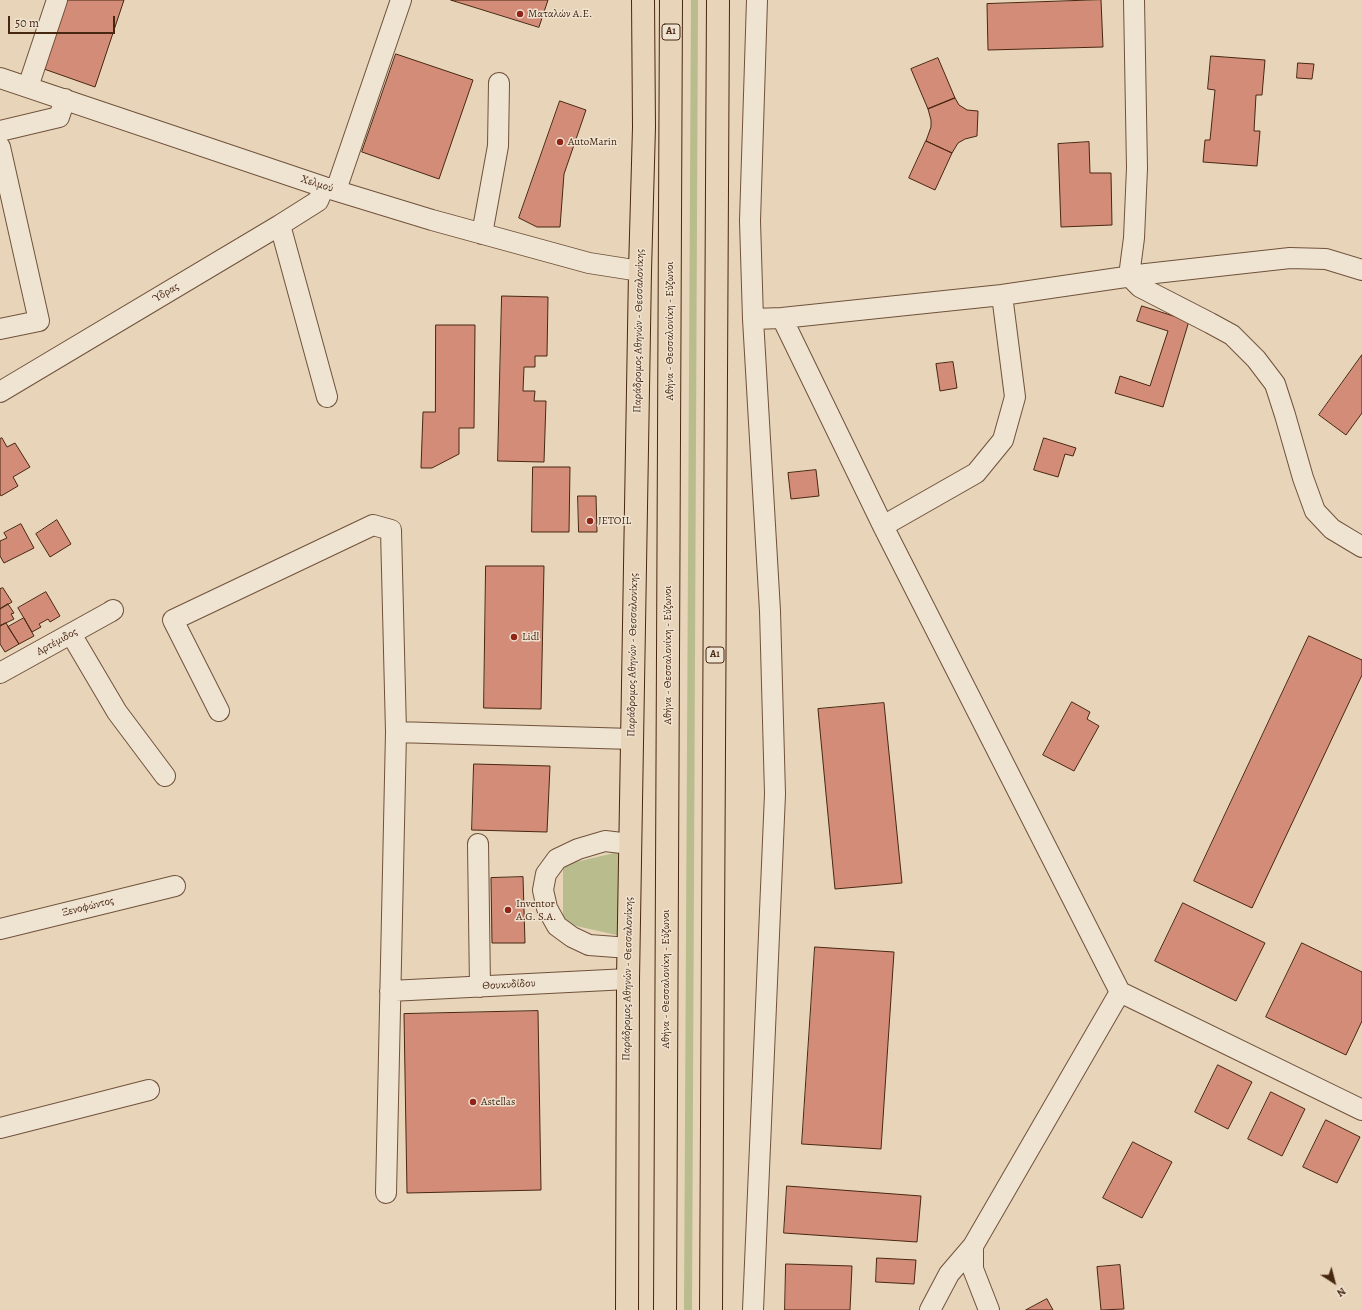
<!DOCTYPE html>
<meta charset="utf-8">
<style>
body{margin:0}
#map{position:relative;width:1362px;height:1310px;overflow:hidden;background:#e7d4b9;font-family:Alegreya,serif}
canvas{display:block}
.north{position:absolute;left:1314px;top:1262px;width:40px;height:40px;-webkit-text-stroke:3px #efe3d2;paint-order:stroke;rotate:144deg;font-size:11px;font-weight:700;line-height:16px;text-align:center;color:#482711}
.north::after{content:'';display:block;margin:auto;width:14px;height:18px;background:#482711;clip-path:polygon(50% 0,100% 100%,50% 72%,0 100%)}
.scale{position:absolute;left:8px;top:16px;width:107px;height:18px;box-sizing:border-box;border:2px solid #482711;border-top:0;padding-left:5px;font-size:12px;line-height:14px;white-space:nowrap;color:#482711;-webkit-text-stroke:3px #efe3d2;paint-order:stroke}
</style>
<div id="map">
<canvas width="1362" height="1310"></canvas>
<div class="north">N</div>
<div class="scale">50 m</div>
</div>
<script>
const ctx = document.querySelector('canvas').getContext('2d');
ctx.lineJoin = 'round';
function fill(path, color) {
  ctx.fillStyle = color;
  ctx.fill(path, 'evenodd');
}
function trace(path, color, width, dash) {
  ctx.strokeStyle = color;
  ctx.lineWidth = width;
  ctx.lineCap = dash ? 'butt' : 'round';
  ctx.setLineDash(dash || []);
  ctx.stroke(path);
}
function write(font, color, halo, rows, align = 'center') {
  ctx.font = font + ' Alegreya,serif';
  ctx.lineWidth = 3;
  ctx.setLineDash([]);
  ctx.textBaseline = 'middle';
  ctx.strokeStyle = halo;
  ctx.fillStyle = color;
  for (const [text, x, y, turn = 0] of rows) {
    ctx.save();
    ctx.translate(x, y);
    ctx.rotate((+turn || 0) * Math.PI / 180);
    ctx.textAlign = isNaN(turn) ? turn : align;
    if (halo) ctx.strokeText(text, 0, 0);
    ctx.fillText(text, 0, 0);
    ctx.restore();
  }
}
const green = new Path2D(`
 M 691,0 L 698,0 L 692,1310 L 684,1310 Z
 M 623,851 L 621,936 L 563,923 L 563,865 Z`);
const building = new Path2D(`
 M 67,0 L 124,0 L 95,87 L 44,69 Z
 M 451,0 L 548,0 L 539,27 Z
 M 1101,0 L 1103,47 L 988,50 L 987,4 Z
 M 396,54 L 473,80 L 439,179 L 362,152 Z
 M 1211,56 L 1265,60 L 1262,95 L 1256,95 L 1254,131 L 1260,131 L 1257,166 L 1203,162 L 1205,140 L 1210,140 L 1215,90 L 1208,89 Z
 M 938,58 L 955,98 L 928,109 L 911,69 Z
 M 1298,63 L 1314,64 L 1312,79 L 1297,78 Z
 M 955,98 L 959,105 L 967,110 L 978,111 L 977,136 L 965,139 L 958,143 L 952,153 L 926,141 L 931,127 L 931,120 L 928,109 Z
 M 560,101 L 586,110 L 564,174 L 560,227 L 537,227 L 519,218 Z
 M 926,141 L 952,153 L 935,190 L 909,178 Z
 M 1089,142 L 1090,173 L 1111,173 L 1112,225 L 1061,227 L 1058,144 Z
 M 502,296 L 548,297 L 547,356 L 535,356 L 535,367 L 524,367 L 523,391 L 535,391 L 534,401 L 546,401 L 544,462 L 498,461 Z
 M 1142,306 L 1189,321 L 1163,407 L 1115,393 L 1120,376 L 1150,386 L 1168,331 L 1137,321 Z
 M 436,325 L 475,325 L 474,428 L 459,428 L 459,454 L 432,468 L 421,468 L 423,412 L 435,412 Z
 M 1362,355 L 1362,413 L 1346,435 L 1319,415 Z
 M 953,362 L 957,388 L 940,391 L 936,364 Z
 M 2,438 L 7,447 L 15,443 L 30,467 L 13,477 L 18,486 L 1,496 L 0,494 L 0,439 Z
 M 1044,438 L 1076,448 L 1073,456 L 1065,454 L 1058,477 L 1034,470 Z
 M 533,467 L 570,467 L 569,532 L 532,532 Z
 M 816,470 L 819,496 L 791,499 L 788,473 Z
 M 578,496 L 596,496 L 597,532 L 579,532 Z
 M 57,520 L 71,544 L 50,557 L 36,534 Z
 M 21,524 L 34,548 L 4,563 L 0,556 L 0,541 L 7,538 L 4,533 Z
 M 486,566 L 544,566 L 541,709 L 484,708 Z
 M 3,588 L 12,602 L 0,609 L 0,589 Z
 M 46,592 L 60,616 L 50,622 L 48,619 L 39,624 L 41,627 L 32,632 L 18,608 Z
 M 8,604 L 14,613 L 11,614 L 14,619 L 0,626 L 0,609 Z
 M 24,618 L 34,636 L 19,644 L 8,627 Z
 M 6,623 L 19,644 L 5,652 L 0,644 L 0,626 Z
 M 1309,636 L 1362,660 L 1362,675 L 1252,908 L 1194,881 Z
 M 1072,702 L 1090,712 L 1087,719 L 1099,726 L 1074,771 L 1043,755 Z
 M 884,703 L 902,883 L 835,889 L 818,709 Z
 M 474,764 L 550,766 L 547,832 L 472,830 Z
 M 523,877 L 525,943 L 492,943 L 491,878 Z
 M 1183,903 L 1265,943 L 1236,1001 L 1155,961 Z
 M 1302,943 L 1362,972 L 1362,1021 L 1346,1055 L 1266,1017 Z
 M 815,947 L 894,952 L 881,1149 L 802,1144 Z
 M 538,1011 L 541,1190 L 407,1193 L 404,1014 Z
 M 1218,1065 L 1252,1082 L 1228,1129 L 1195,1112 Z
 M 1271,1092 L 1305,1109 L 1282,1156 L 1248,1139 Z
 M 1326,1120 L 1360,1137 L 1337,1183 L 1303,1167 Z
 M 1133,1142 L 1172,1162 L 1142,1218 L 1103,1198 Z
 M 787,1186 L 921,1196 L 917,1242 L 784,1233 Z
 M 877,1258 L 916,1260 L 914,1284 L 876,1282 Z
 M 786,1264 L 852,1266 L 850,1310 L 785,1310 Z
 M 1120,1265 L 1124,1309 L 1101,1310 L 1097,1267 Z
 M 1047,1299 L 1053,1310 L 1026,1310 Z`);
const minor = new Path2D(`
 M 757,0 L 750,221 L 753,319 L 782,318 L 1002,295 L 1146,274 L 1290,258 L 1326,259 L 1362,270
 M 0,78 L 324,187 L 432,220 L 589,263 L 640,271
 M 28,87 L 57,0
 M 0,131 L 59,117 L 65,99
 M 0,147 L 39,321 L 0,329
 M 336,190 L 401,0
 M 280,225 L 327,397
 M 482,234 L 498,146 L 499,83
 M 1129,276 L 1140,287 L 1210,323 L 1232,335 L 1256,359 L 1275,384 L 1285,415 L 1303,478 L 1315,511 L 1332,529 L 1362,547
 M 1129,276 L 1134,238 L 1137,168 L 1134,0
 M 782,318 L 883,526 L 1120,992 L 973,1246 L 973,1269 L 989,1310
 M 753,319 L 770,611 L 775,794 L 753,1310
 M 0,392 L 280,225 L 318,201 L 324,187
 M 883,526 L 976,473 L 1003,440 L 1015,397 L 1002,295
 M 71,634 L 117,712 L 165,776
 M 0,673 L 110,612 L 113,610
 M 219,711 L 173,620 L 373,525 L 391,530 L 396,732 L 386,1193
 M 396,732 L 632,739
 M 478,844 L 480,987
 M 0,929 L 175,886
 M 629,948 L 589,945 L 572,937 L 557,926 L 547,908 L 543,890 L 546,874 L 557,859 L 578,849 L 605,841 L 630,844
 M 390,991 L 628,979
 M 1120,992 L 1362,1110
 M 0,1128 L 149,1090
 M 930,1310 L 949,1274 L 973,1246`);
const major = new Path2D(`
 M 627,1310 L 628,979 L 640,271 L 644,127 L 643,0`);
const highway = new Path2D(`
 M 665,1310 L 671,0
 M 711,1310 L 718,0`);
const markers = [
 [520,14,4,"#8f2418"],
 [560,142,4,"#8f2418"],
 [590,521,4,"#8f2418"],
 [514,637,4,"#8f2418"],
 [508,910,4,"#8f2418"],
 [473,1102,4,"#8f2418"]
];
const shields = [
 [671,32,18],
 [715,655,18]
];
const shieldNames = [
 ["Α1",671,32],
 ["Α1",715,655]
];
const poiNames = [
 ["Ματαλών Α.Ε.",528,14],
 ["AutoMarin",568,142],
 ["JETOIL",598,521],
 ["Lidl",522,637],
 ["Inventor",516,904],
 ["A.G. S.A.",516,917],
 ["Astellas",481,1102]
];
const streetNames = [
 ["Χελμού",317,184,18],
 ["Ύδρας",166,293,-31],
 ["Παράδρομος Αθηνών - Θεσσαλονίκης",639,331,-89],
 ["Αθήνα - Θεσσαλονίκη - Εύζωνοι",670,331,-90],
 ["Αρτέμιδος",57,642,-29],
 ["Παράδρομος Αθηνών - Θεσσαλονίκης",633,655,-89],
 ["Αθήνα - Θεσσαλονίκη - Εύζωνοι",668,655,-90],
 ["Ξενοφώντος",88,907,-14],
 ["Παράδρομος Αθηνών - Θεσσαλονίκης",628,979,-89],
 ["Αθήνα - Θεσσαλονίκη - Εύζωνοι",666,979,-90],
 ["Θουκυδίδου",509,985,-3]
];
fill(green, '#b9bc8c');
fill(building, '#d38c78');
trace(building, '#482711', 1);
trace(minor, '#70523b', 22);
trace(major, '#482711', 24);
trace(highway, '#482711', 24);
trace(minor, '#efe3d2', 20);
trace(major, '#e7d4b9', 22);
trace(highway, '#e7d4b9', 22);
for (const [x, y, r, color] of markers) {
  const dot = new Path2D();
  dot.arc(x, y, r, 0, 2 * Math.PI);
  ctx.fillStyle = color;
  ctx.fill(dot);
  trace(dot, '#efe3d2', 1.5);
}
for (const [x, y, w] of shields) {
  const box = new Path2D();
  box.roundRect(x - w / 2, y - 8, w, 16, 3);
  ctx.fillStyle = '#efe3d2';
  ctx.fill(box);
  trace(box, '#482711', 1);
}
write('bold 10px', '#482711', null, shieldNames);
write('11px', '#482711', '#efe3d2', poiNames, 'left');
write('11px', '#482711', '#efe3d2', streetNames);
</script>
